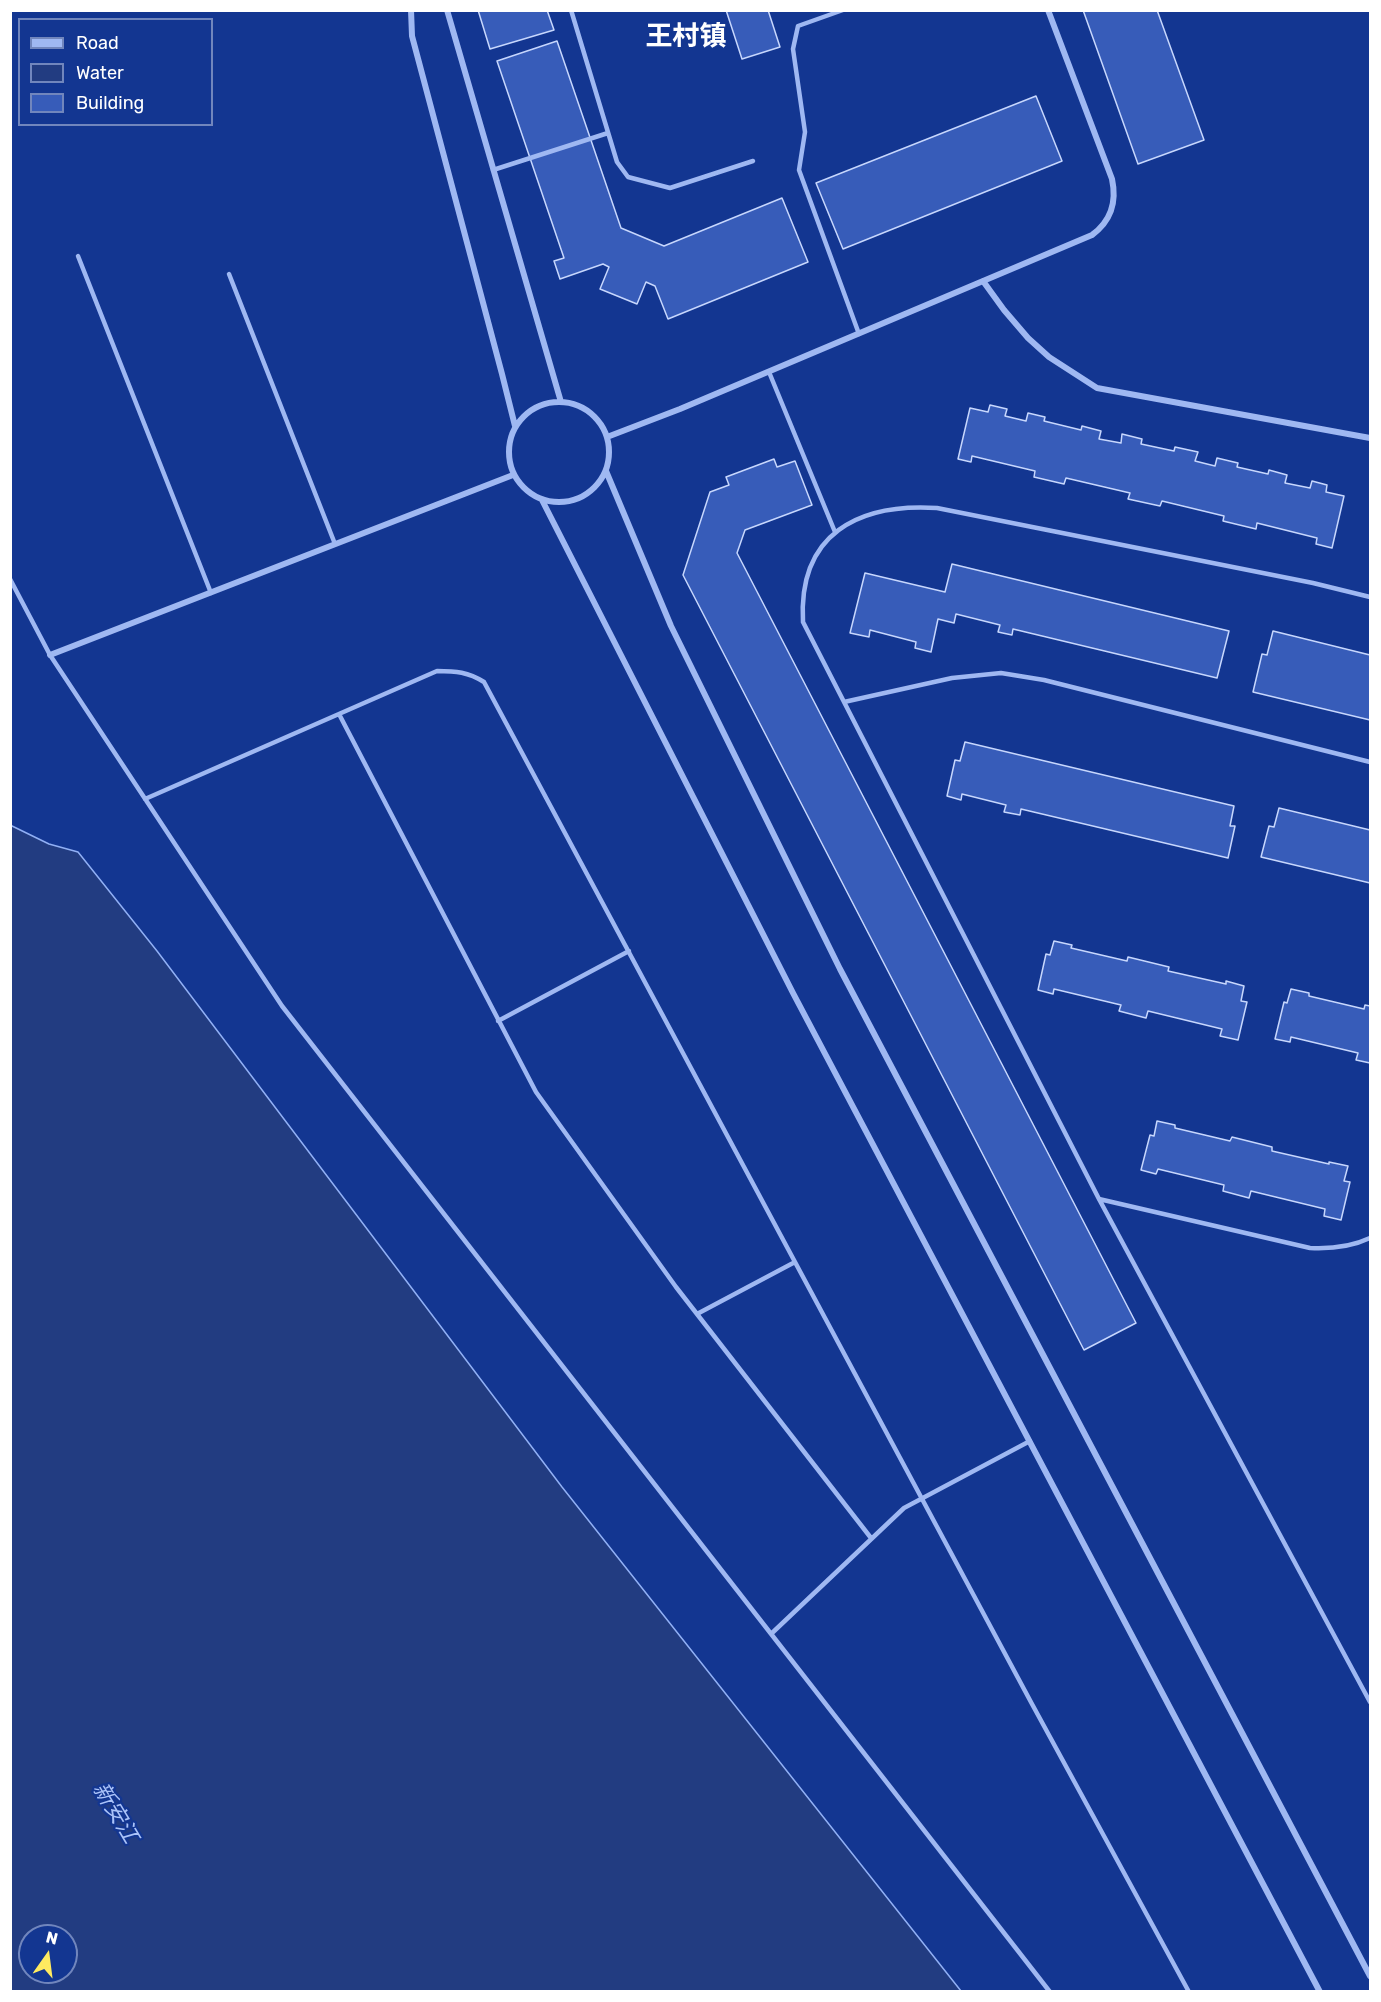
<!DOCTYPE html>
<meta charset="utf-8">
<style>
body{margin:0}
#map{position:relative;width:1381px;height:2002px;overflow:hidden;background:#133691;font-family:Rubik,sans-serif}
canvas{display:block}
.frame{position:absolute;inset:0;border:12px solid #fff;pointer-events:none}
.legend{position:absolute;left:18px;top:18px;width:195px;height:108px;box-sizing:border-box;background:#133691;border:2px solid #7186bd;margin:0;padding:8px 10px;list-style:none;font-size:18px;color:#fff}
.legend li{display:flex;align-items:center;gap:12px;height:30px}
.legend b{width:30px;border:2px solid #7186bd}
.north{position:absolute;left:18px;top:1924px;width:60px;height:60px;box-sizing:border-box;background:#133691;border:2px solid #7186bd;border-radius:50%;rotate:14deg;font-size:16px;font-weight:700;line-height:24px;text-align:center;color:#fff}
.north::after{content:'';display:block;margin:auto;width:21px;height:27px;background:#ffea60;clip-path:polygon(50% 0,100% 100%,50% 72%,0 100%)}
</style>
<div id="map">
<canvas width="1381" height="2002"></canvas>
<div class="frame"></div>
<ul class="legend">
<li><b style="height:8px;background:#9fb8f2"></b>Road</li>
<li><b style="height:16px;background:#223c81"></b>Water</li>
<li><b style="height:16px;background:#375cb9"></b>Building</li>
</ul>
<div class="north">N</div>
</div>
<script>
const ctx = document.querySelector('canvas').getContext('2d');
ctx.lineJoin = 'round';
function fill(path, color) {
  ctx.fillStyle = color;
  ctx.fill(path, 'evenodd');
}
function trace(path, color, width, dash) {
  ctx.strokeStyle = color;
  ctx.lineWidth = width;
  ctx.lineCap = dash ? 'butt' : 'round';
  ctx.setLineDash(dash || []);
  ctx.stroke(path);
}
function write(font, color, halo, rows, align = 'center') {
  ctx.font = font + ' Rubik,"Noto Sans SC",sans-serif';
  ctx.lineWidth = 4.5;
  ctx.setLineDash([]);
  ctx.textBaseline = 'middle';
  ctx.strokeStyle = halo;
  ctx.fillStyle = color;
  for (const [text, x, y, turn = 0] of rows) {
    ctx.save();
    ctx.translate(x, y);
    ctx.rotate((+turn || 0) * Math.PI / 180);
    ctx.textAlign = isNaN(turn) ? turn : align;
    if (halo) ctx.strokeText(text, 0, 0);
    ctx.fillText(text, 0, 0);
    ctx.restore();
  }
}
const water = new Path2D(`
 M 10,825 L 49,844 L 78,852 L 157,951 L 562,1487 L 961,1991 L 11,1991 ZM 30,1936 L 66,1936 L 66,1972 L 30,1972 Z`);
const building = new Path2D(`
 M 478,10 L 547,10 L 554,30 L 490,49 Z
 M 726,10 L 768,10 L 780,47 L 742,59 Z
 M 1083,10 L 1157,10 L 1204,140 L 1138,164 Z
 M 557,41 L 621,228 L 664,246 L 782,198 L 808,262 L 668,319 L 655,286 L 646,282 L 637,304 L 600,289 L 609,267 L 603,264 L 560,279 L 554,261 L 564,258 L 497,61 Z
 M 1036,96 L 1062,161 L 843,249 L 816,183 Z
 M 990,405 L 1007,409 L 1005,416 L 1026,421 L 1028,413 L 1045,417 L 1044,421 L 1081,430 L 1082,426 L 1101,431 L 1099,439 L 1121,443 L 1122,434 L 1142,439 L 1141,444 L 1174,451 L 1175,447 L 1198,452 L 1195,461 L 1215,466 L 1217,458 L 1238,463 L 1237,467 L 1268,474 L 1269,470 L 1287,475 L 1285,483 L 1310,488 L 1312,481 L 1327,485 L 1326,492 L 1344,496 L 1332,548 L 1316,544 L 1317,538 L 1257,523 L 1256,529 L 1223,521 L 1224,516 L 1162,501 L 1160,506 L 1128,499 L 1130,493 L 1066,478 L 1064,484 L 1034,477 L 1035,471 L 972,456 L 971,462 L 958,459 L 970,408 L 988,412 Z
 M 774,459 L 777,467 L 795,461 L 812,505 L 745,530 L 737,553 L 1136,1323 L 1084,1350 L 683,575 L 710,492 L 729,485 L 726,477 Z
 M 952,564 L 1229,631 L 1217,678 L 1013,629 L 1012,635 L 998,632 L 1000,625 L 956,614 L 954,623 L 938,619 L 931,652 L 915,648 L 916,642 L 870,630 L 869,637 L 850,633 L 865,573 L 945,592 Z
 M 1273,631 L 1370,655 L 1370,720 L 1253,692 L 1262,654 L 1267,655 Z
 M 965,742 L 1234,806 L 1230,826 L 1235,826 L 1228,858 L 1021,809 L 1020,815 L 1004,812 L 1006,805 L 962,794 L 961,800 L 947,796 L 955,760 L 960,761 Z
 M 1279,808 L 1370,830 L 1370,883 L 1261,857 L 1269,826 L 1274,827 Z
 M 1054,941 L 1072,945 L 1071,948 L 1127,961 L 1128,957 L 1169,967 L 1168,971 L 1226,984 L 1226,981 L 1244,986 L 1241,1001 L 1247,1002 L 1238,1040 L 1220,1036 L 1222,1029 L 1148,1011 L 1146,1018 L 1119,1011 L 1121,1005 L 1054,989 L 1053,994 L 1038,990 L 1046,954 L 1050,955 Z
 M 1291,989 L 1309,993 L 1309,996 L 1364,1009 L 1365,1005 L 1370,1006 L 1370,1063 L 1356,1060 L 1358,1053 L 1291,1037 L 1290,1042 L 1275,1039 L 1284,1002 L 1287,1003 Z
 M 1157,1121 L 1175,1125 L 1175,1128 L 1230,1141 L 1232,1137 L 1272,1147 L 1272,1151 L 1329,1164 L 1329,1162 L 1348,1166 L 1344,1181 L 1350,1182 L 1341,1220 L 1324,1216 L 1325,1209 L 1251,1191 L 1249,1198 L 1223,1191 L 1224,1185 L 1158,1169 L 1156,1174 L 1141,1170 L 1150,1135 L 1154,1136 Z`);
const lane = new Path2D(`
 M 571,10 L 617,162 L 628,177 L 670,188 L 753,161
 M 843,10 L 798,26 L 793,49 L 805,132 L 799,170 L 859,334
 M 493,170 L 608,133
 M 78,256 L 211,593
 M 229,274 L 335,544
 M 769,372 L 835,532
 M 10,579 L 50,655 L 282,1006 L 1050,1992
 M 1370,597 L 1313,583 L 937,508 C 858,503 798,534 803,622 L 1099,1199 L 1370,1702
 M 844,702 L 952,678 L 1001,673 L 1044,680 L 1370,762
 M 339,714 L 536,1092 L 676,1287 L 871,1538
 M 145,799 L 437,671 C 456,671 468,672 484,682 L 1032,1704 L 1189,1992
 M 498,1021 L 629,951
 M 1099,1199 L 1310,1248 C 1331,1249 1351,1247 1370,1238
 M 697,1314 L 795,1262
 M 771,1634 L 904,1508 L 1030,1441`);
const street = new Path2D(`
 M 411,10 L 412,36 L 502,374 L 515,426
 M 447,10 L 561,402
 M 983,281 L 1004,310 L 1028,338 L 1049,357 L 1097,388 L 1370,438
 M509 452a50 50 0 1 1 100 0a50 50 0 1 1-100 0Z
 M 607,437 L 680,409 L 1092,235 C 1111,221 1117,202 1112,179 L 1048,10
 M 606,471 L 671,626 L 840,969 L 1370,1976
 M 542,500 L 793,993 L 1320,1992
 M 50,655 L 513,475`);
const waterNames = [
 ["新安江",115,1813,59]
];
const districtNames = [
 ["王村镇",686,37]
];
fill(water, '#223c81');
trace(water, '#91b0f5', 1.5);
fill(building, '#375cb9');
trace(building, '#c7d7fd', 1.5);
trace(lane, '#9fb8f2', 4.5);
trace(street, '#9fb8f2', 6);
write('italic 22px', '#abc3f9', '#133691', waterNames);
write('bold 27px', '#fff', '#133691', districtNames);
</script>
